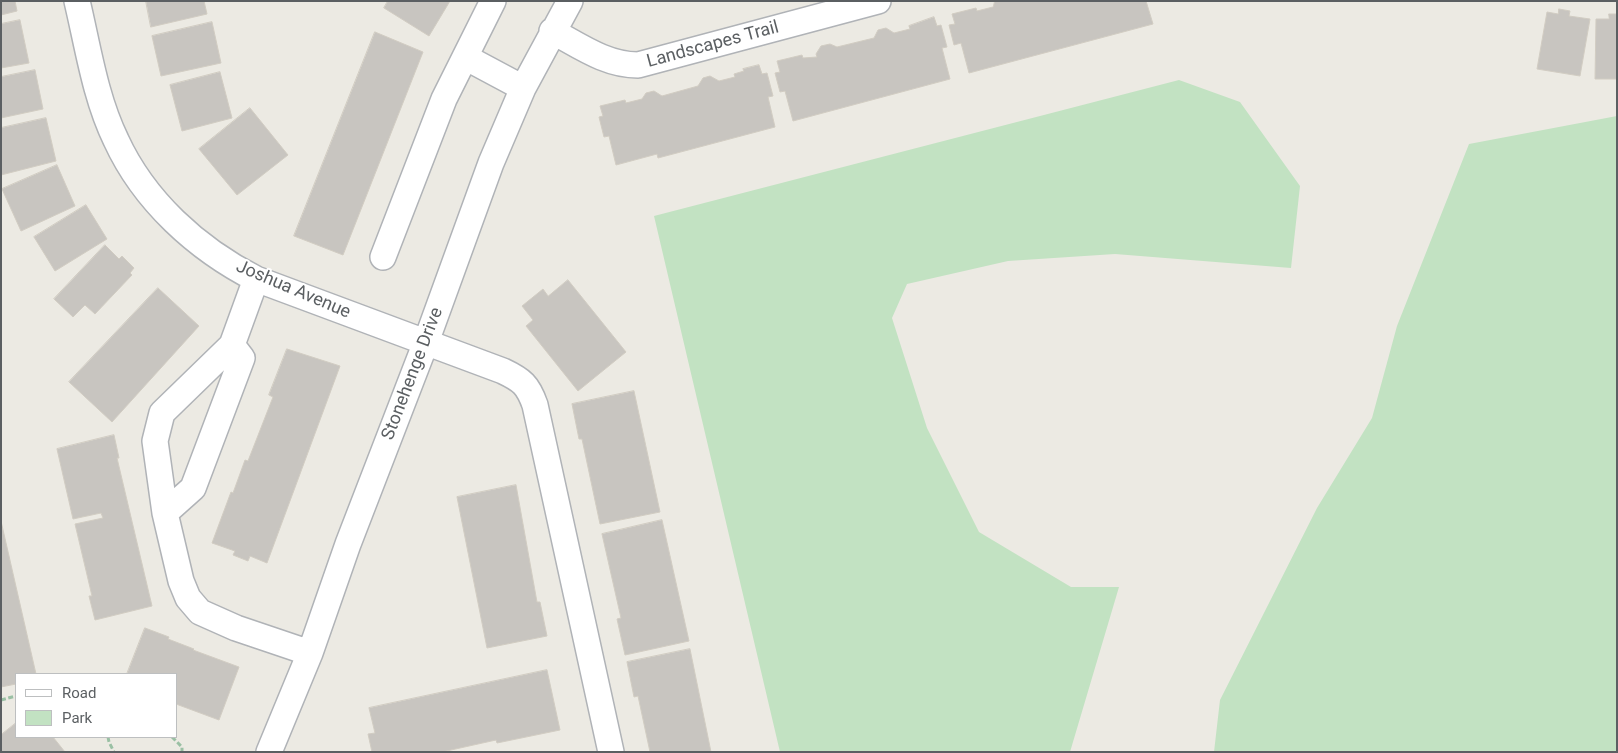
<!DOCTYPE html>
<style>
body{margin:0}
#map{position:relative;width:1618px;height:753px;overflow:hidden;background:#eceae3;font-family:Roboto,sans-serif}
canvas{display:block}
.frame{position:absolute;inset:0;border:2px solid #5b5f62;pointer-events:none}
.legend{position:absolute;left:15px;top:673px;width:162px;height:65px;box-sizing:border-box;background:#fff;border:1px solid #bdbfc0;margin:0;padding:6px 9px;list-style:none;font-size:15px;color:#5b5f62}
.legend li{display:flex;align-items:center;gap:10px;height:25px}
.legend b{width:25px;border:1px solid #bdbfc0}
</style>
<div id="map">
<canvas width="1618" height="753"></canvas>
<div class="frame"></div>
<ul class="legend">
<li><b style="height:6px;background:#fff"></b>Road</li>
<li><b style="height:14px;background:#c2e2c2"></b>Park</li>
</ul>
</div>
<script>
const ctx = document.querySelector('canvas').getContext('2d');
ctx.lineJoin = 'round';
function fill(path, color) {
  ctx.fillStyle = color;
  ctx.fill(path, 'evenodd');
}
function trace(path, color, width, dash) {
  ctx.strokeStyle = color;
  ctx.lineWidth = width;
  ctx.lineCap = dash ? 'butt' : 'round';
  ctx.setLineDash(dash || []);
  ctx.stroke(path);
}
function write(font, color, halo, rows, align = 'center') {
  ctx.font = font + ' Roboto,sans-serif';
  ctx.lineWidth = 4;
  ctx.setLineDash([]);
  ctx.textBaseline = 'middle';
  ctx.strokeStyle = halo;
  ctx.fillStyle = color;
  for (const [text, x, y, turn = 0] of rows) {
    ctx.save();
    ctx.translate(x, y);
    ctx.rotate((+turn || 0) * Math.PI / 180);
    ctx.textAlign = isNaN(turn) ? turn : align;
    if (halo) ctx.strokeText(text, 0, 0);
    ctx.fillText(text, 0, 0);
    ctx.restore();
  }
}
const green = new Path2D(`
 M 1179,80 L 1240,102 L 1300,186 L 1291,268 L 1115,254 L 1008,261 L 907,284 L 892,318 L 927,428 L 979,532 L 1071,587 L 1119,587 L 1070,752 L 780,752 L 654,216 Z
 M 1617,116 L 1617,752 L 1214,752 L 1220,700 L 1317,508 L 1372,418 L 1397,326 L 1469,144 Z`);
const building = new Path2D(`
 M 1,1 L 15,1 L 17,11 L 1,15 Z
 M 146,1 L 204,1 L 207,14 L 151,27 Z
 M 388,1 L 450,1 L 429,36 L 384,8 Z
 M 995,1 L 1146,1 L 1153,24 L 969,73 L 961,43 L 954,45 L 949,25 L 955,24 L 952,14 L 976,8 L 977,11 L 993,7 Z
 M 1559,9 L 1570,11 L 1569,16 L 1590,19 L 1580,76 L 1537,69 L 1547,12 L 1558,14 Z
 M 1609,14 L 1617,14 L 1617,79 L 1595,79 L 1596,19 L 1609,19 Z
 M 934,17 L 937,26 L 941,25 L 947,47 L 942,48 L 950,79 L 793,121 L 785,91 L 780,92 L 775,73 L 780,72 L 777,61 L 802,55 L 803,58 L 817,57 L 816,54 L 821,46 L 830,44 L 837,47 L 874,38 L 878,30 L 886,28 L 894,33 L 910,29 L 909,26 Z
 M 20,20 L 29,63 L 1,68 L 1,24 Z
 M 212,22 L 221,63 L 161,76 L 152,36 Z
 M 375,32 L 423,52 L 343,255 L 294,236 Z
 M 759,65 L 762,74 L 767,73 L 773,96 L 768,97 L 775,127 L 658,158 L 657,154 L 616,165 L 609,136 L 604,137 L 599,117 L 603,116 L 600,106 L 625,100 L 626,103 L 642,99 L 646,93 L 654,91 L 662,96 L 698,86 L 703,78 L 710,76 L 719,81 L 735,77 L 734,74 L 744,71 L 743,69 Z
 M 35,70 L 43,109 L 1,118 L 1,77 Z
 M 220,72 L 232,118 L 182,131 L 170,85 Z
 M 250,108 L 288,155 L 237,195 L 199,149 Z
 M 46,118 L 56,161 L 1,175 L 1,128 Z
 M 57,165 L 75,206 L 21,231 L 2,189 Z
 M 86,205 L 107,239 L 55,271 L 34,237 Z
 M 105,245 L 119,259 L 122,256 L 134,268 L 130,273 L 132,275 L 95,314 L 85,305 L 73,317 L 54,299 Z
 M 568,280 L 626,352 L 578,391 L 526,326 L 533,320 L 522,306 L 543,289 L 548,296 Z
 M 158,288 L 199,326 L 112,422 L 69,382 Z
 M 287,349 L 340,366 L 267,563 L 250,556 L 248,561 L 233,555 L 235,551 L 212,543 L 231,492 L 233,493 L 245,460 L 248,461 L 273,397 L 269,395 Z
 M 634,391 L 660,512 L 600,524 L 582,439 L 579,439 L 572,404 Z
 M 114,435 L 119,458 L 117,458 L 152,606 L 95,620 L 89,596 L 92,596 L 75,524 L 103,518 L 101,513 L 73,519 L 57,449 Z
 M 516,485 L 537,602 L 540,602 L 547,636 L 487,648 L 457,497 Z
 M 662,520 L 689,641 L 625,655 L 617,619 L 621,618 L 602,534 Z
 M 1,521 L 36,674 L 16,674 L 16,684 L 1,687 Z
 M 145,628 L 169,637 L 168,639 L 194,649 L 193,650 L 239,667 L 219,720 L 176,704 L 176,674 L 127,674 Z
 M 690,649 L 711,752 L 650,752 L 638,696 L 634,697 L 627,662 Z
 M 547,670 L 560,730 L 497,743 L 496,740 L 442,752 L 372,752 L 368,734 L 375,733 L 369,708 Z
 M 16,723 L 16,737 L 53,737 L 65,752 L 1,752 L 1,735 Z`);
const path = new Path2D(`
 M 1,700 L 16,696
 M 108,737 L 109,742 L 114,752
 M 172,737 L 182,747 L 182,752`);
const minor = new Path2D(`
 M 77,1 C 88,47 95,97 116,140 C 144,201 197,249 256,279 L 503,371 C 522,380 528,385 535,405 L 611,752
 M 552,31 C 580,46 606,65 638,65 L 878,1
 M 465,57 L 523,88
 M 383,257 L 444,99 L 493,1
 M 256,279 L 232,345 L 162,413 L 155,441 L 165,513 L 181,581 L 188,598 L 200,612 L 236,628 L 310,653
 M 165,513 L 193,488 L 242,358 L 232,345
 M 269,752 L 310,653 L 348,544 L 426,342 L 491,163 L 523,88 L 570,1`);
const streetNames = [
 ["Landscapes Trail",713,45,-15],
 ["Joshua Avenue",293,290,23],
 ["Stonehenge Drive",413,374,-69]
];
fill(green, '#c2e2c2');
fill(building, '#c8c5c0');
trace(building, '#d1ccc2', 1);
trace(minor, '#b0b3b7', 28);
trace(path, '#9ac0a4', 3, [5, 2.5]);
trace(minor, '#fff', 25);
write('18px', '#5b5f62', '#fff', streetNames);
</script>
